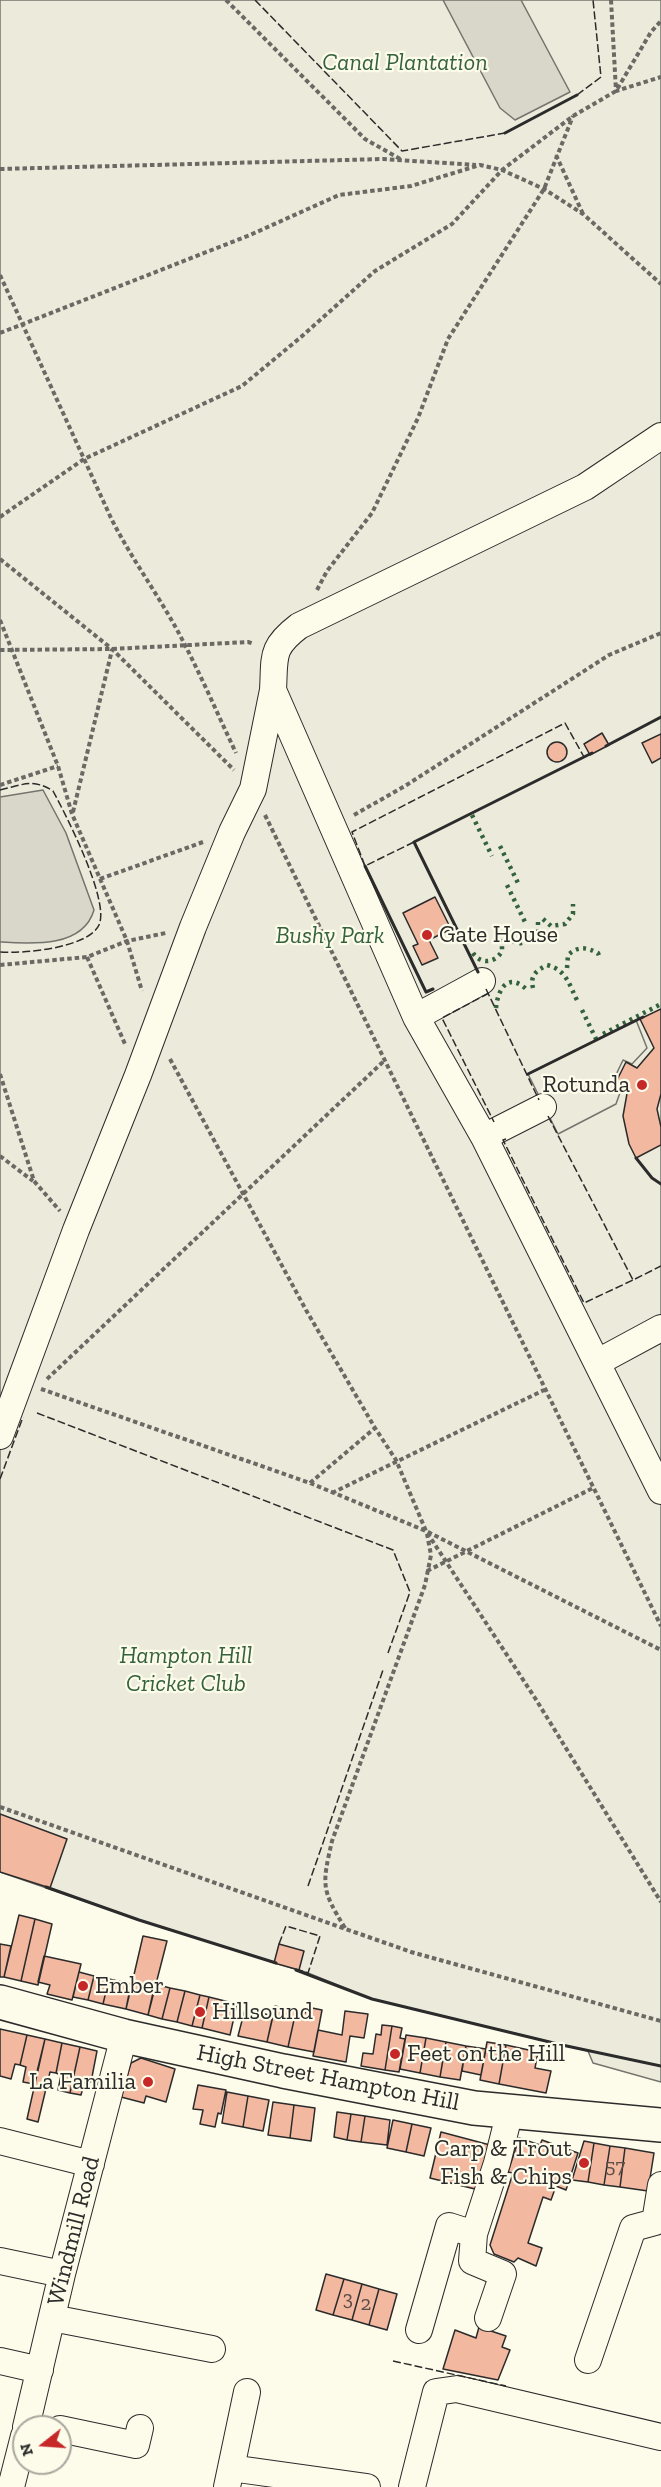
<!DOCTYPE html>
<style>
body{margin:0}
#map{position:relative;width:661px;height:2487px;overflow:hidden;background:#fdfbea;font-family:"Zilla Slab",serif}
canvas{display:block}
.north{position:absolute;left:12px;top:2415px;width:60px;height:60px;box-sizing:border-box;background:#fdfbea;border:2px solid #a9a89e;border-radius:50%;rotate:253deg;font-size:16px;font-weight:700;line-height:24px;text-align:center;color:#2b2b2b}
.north::after{content:'';display:block;margin:auto;width:21px;height:27px;background:#c62828;clip-path:polygon(50% 0,100% 100%,50% 72%,0 100%)}
</style>
<div id="map">
<canvas width="661" height="2487"></canvas>
<div class="north">N</div>
</div>
<script>
const ctx = document.querySelector('canvas').getContext('2d');
ctx.lineJoin = 'round';
function fill(path, color) {
  ctx.fillStyle = color;
  ctx.fill(path, 'evenodd');
}
function trace(path, color, width, dash) {
  ctx.strokeStyle = color;
  ctx.lineWidth = width;
  ctx.lineCap = dash ? 'butt' : 'round';
  ctx.setLineDash(dash || []);
  ctx.stroke(path);
}
function write(font, color, halo, rows, align = 'center') {
  ctx.font = font + ' "Zilla Slab",serif';
  ctx.lineWidth = 4.5;
  ctx.setLineDash([]);
  ctx.textBaseline = 'middle';
  ctx.strokeStyle = halo;
  ctx.fillStyle = color;
  for (const [text, x, y, turn = 0] of rows) {
    ctx.save();
    ctx.translate(x, y);
    ctx.rotate((+turn || 0) * Math.PI / 180);
    ctx.textAlign = isNaN(turn) ? turn : align;
    if (halo) ctx.strokeText(text, 0, 0);
    ctx.fillText(text, 0, 0);
    ctx.restore();
  }
}
const green = new Path2D(`
 M 0,0 L 661,0 L 661,2082 L 593,2063 L 588,2051 L 372,1999 L 308,1973 L 139,1920 L 0,1872 Z`);
const parking = new Path2D(`
 M 636,1020 L 647,1048 L 632,1064 L 623,1060 L 613,1081 L 622,1087 L 616,1104 L 558,1134 L 528,1074 Z`);
const water = new Path2D(`
 M 443,0 L 521,0 L 570,92 L 515,120 L 500,108 Z
 M 43,790 L 66,833 L 94,910 C 83,948 32,944 0,942 L 0,797 Z`);
const building = new Path2D(`
 M 602,733 L 609,745 L 590,755 L 584,744 Z
 M 661,734 L 661,758 L 652,763 L 642,743 Z
 M547 752a10 10 0 1 1 20 0a10 10 0 1 1-20 0Z
 M 435,897 L 451,929 L 429,940 L 438,958 L 422,965 L 413,946 L 418,944 L 403,913 Z
 M 661,1009 L 661,1094 L 657,1109 L 661,1127 L 661,1145 L 636,1158 L 629,1144 L 623,1116 L 628,1088 L 616,1082 L 626,1062 L 637,1068 L 654,1048 L 640,1019 Z
 M 0,1814 L 67,1839 L 50,1888 L 0,1872 Z
 M 19,1915 L 35,1919 L 21,1981 L 4,1977 Z
 M 35,1919 L 52,1924 L 38,1985 L 21,1981 Z
 M 143,1936 L 167,1941 L 148,2015 L 126,2009 Z
 M 0,1944 L 11,1946 L 4,1977 L 0,1977 Z
 M 279,1944 L 304,1951 L 299,1970 L 274,1963 Z
 M 44,1956 L 81,1964 L 72,2000 L 47,1994 L 50,1985 L 38,1982 Z
 M 79,1972 L 94,1976 L 88,2000 L 73,1997 Z
 M 94,1976 L 109,1979 L 103,2004 L 88,2000 Z
 M 109,1979 L 131,1984 L 126,2009 L 103,2004 Z
 M 155,1984 L 170,1988 L 162,2019 L 148,2015 Z
 M 170,1988 L 185,1991 L 177,2022 L 162,2019 Z
 M 185,1991 L 200,1995 L 192,2026 L 177,2022 Z
 M 200,1995 L 209,1997 L 202,2028 L 192,2026 Z
 M 209,1997 L 237,2004 L 230,2035 L 202,2028 Z
 M 275,2006 L 296,2011 L 288,2047 L 267,2042 Z
 M 307,2007 L 322,2010 L 314,2052 L 288,2047 L 296,2011 L 305,2013 Z
 M 245,2009 L 273,2016 L 267,2042 L 238,2036 Z
 M 345,2011 L 368,2014 L 364,2038 L 350,2036 L 346,2062 L 313,2056 L 318,2030 L 342,2035 Z
 M 382,2025 L 392,2026 L 385,2070 L 361,2066 L 363,2053 L 373,2054 L 376,2034 L 381,2035 Z
 M 392,2026 L 402,2028 L 400,2038 L 405,2039 L 399,2072 L 385,2070 Z
 M 0,2029 L 27,2035 L 20,2065 L 15,2064 L 11,2079 L 0,2076 Z
 M 27,2035 L 45,2039 L 34,2084 L 23,2082 L 26,2067 L 20,2065 Z
 M 406,2035 L 426,2038 L 420,2073 L 400,2069 Z
 M 426,2038 L 446,2042 L 440,2077 L 420,2073 Z
 M 45,2039 L 62,2043 L 56,2073 L 50,2072 L 38,2122 L 27,2119 Z
 M 446,2042 L 466,2046 L 460,2080 L 440,2077 Z
 M 487,2042 L 506,2045 L 499,2084 L 480,2080 Z
 M 62,2043 L 80,2047 L 70,2093 L 58,2090 L 61,2075 L 56,2073 Z
 M 506,2045 L 538,2052 L 535,2068 L 551,2071 L 546,2093 L 499,2084 Z
 M 466,2046 L 486,2049 L 481,2075 L 462,2071 Z
 M 80,2047 L 97,2051 L 91,2082 L 85,2080 L 81,2095 L 70,2093 Z
 M 141,2058 L 175,2069 L 166,2102 L 146,2096 L 144,2103 L 121,2097 L 131,2063 Z
 M 198,2085 L 226,2090 L 221,2114 L 218,2113 L 215,2127 L 200,2124 L 203,2110 L 193,2109 Z
 M 227,2092 L 248,2096 L 243,2127 L 222,2123 Z
 M 248,2096 L 269,2100 L 263,2131 L 243,2127 Z
 M 273,2102 L 294,2105 L 290,2138 L 268,2135 Z
 M 294,2105 L 315,2108 L 311,2141 L 290,2138 Z
 M 337,2112 L 351,2114 L 347,2140 L 334,2137 Z
 M 351,2114 L 365,2116 L 361,2142 L 347,2140 Z
 M 365,2116 L 390,2120 L 387,2145 L 361,2142 Z
 M 393,2120 L 412,2124 L 406,2152 L 387,2148 Z
 M 412,2124 L 431,2128 L 424,2156 L 406,2152 Z
 M 441,2132 L 490,2145 L 479,2190 L 430,2178 Z
 M 519,2138 L 540,2145 L 542,2140 L 578,2153 L 566,2190 L 556,2186 L 551,2200 L 543,2197 L 528,2243 L 542,2248 L 536,2266 L 518,2258 L 514,2262 L 494,2254 L 490,2245 L 513,2173 L 508,2172 Z
 M 584,2141 L 594,2143 L 588,2182 L 572,2180 Z
 M 594,2143 L 610,2146 L 604,2185 L 588,2182 Z
 M 610,2146 L 625,2148 L 620,2187 L 604,2185 Z
 M 625,2148 L 654,2153 L 648,2191 L 620,2187 Z
 M 326,2274 L 344,2279 L 333,2315 L 316,2310 Z
 M 344,2279 L 362,2284 L 352,2320 L 333,2315 Z
 M 362,2284 L 379,2289 L 369,2325 L 352,2320 Z
 M 379,2289 L 397,2294 L 387,2330 L 369,2325 Z
 M 479,2327 L 506,2336 L 502,2347 L 510,2350 L 498,2380 L 443,2369 L 455,2330 L 476,2338 Z`);
const path = new Path2D(`
 M 226,0 L 365,139 L 402,160
 M 611,0 L 616,91 L 661,77
 M 556,155 L 583,214
 M 0,169 L 383,159 L 476,165
 M 0,275 L 111,518 C 133,562 163,601 185,645 C 203,680 219,717 236,753
 M 0,333 L 250,235 L 339,195 L 411,186 L 480,165 L 502,170 L 544,189 L 583,214 L 661,284
 M 0,517 L 84,459 L 242,386 L 301,337 L 375,271 L 452,224 L 502,170 L 573,116 L 616,91 L 651,32 L 661,21
 M 0,559 L 112,649 L 234,770
 M 317,590 L 327,571 L 372,513 L 418,418 L 448,339 L 544,189 L 573,116
 M 0,620 L 58,766 L 72,814 L 127,941 L 142,991
 M 0,650 L 112,649 L 248,642 L 254,644
 M 0,785 L 58,766
 M 73,812 L 112,650
 M 265,815 L 661,1626
 M 354,815 L 405,786 L 609,655 L 661,633
 M 100,879 L 203,842
 M 87,957 L 125,1044
 M 0,965 L 87,957 L 127,941 L 166,933
 M 170,1059 L 306,1310 L 375,1428 L 396,1460 L 426,1531 L 535,1698 L 661,1902
 M 0,1074 L 34,1181 L 60,1211
 M 0,1156 L 33,1181
 M 47,1379 L 385,1060
 M 41,1389 L 310,1483 L 426,1531 L 661,1650
 M 310,1483 L 375,1428
 M 332,1493 L 544,1390
 M 427,1571 L 593,1488
 M 0,1807 L 411,1952 L 661,2021
 M 345,1928 C 321,1889 322,1885 332,1841 L 425,1585 L 431,1555 L 427,1534`);
const minor = new Path2D(`
 M 482,981 L 416,1017 L 484,1137 L 661,1491
 M 416,1017 L 273,690 C 275,657 270,648 299,626 L 585,487 L 661,436
 M 484,1137 L 543,1107
 M 598,1362 L 661,1328
 M 0,1436 L 76,1230 L 138,1075 L 193,927 L 232,832 L 253,789 L 273,690
 M 0,2141 L 91,2164
 M 474,2234 L 472,2261 L 503,2274 L 488,2318
 M 0,2261 L 62,2274
 M 52,2318 L 212,2349
 M 419,2330 L 449,2226 L 474,2234 L 497,2163 L 510,2111
 M 588,2360 L 633,2228 L 655,2222 L 661,2185
 M 0,2361 L 40,2370
 M 26,2427 L 62,2274 L 124,2036
 M 60,2429 L 136,2445 L 140,2428
 M 231,2468 L 367,2487
 M 11,2487 L 24,2436
 M 227,2487 L 247,2392
 M 412,2487 L 436,2392 L 457,2389 L 661,2437`);
const major = new Path2D(`
 M 0,2002 L 124,2036 L 283,2071 L 474,2108 L 661,2125`);
const hedge = new Path2D(`
 M 472,815 L 492,856
 M 500,846 L 519,885
 M 507,885 L 526,924
 M 543,919 L 551,926 L 565,924 L 573,914 L 573,904
 M 507,936 L 517,944 L 530,941 L 538,931 L 538,921
 M 473,953 C 480,964 495,964 502,951 L 502,939
 M 567,968 L 568,955 C 578,946 586,947 598,953 L 599,956
 M 533,988 C 530,975 536,971 547,965 C 567,970 569,985 578,1002
 M 496,1008 C 498,988 509,971 528,991
 M 582,1010 L 597,1041
 M 603,1034 L 661,1004`);
const fence = new Path2D(`
 M 255,0 L 402,151 L 505,133
 M 577,95 L 601,77 L 593,0
 M 0,790 C 22,785 33,778 53,791 C 66,815 110,901 99,925 C 88,948 23,954 0,952
 M 414,842 L 365,866 L 352,832 L 565,723 L 584,757
 M 486,989 L 539,1100
 M 489,993 L 442,1018 L 494,1122
 M 548,1116 L 633,1280 L 661,1266
 M 506,1139 L 503,1140 L 584,1303 L 633,1280
 M 37,1413 L 393,1550 L 410,1592 L 388,1653
 M 0,1479 L 23,1417
 M 308,1886 L 383,1670
 M 279,1944 L 286,1926 L 320,1936 L 308,1973 L 299,1970
 M 393,2361 L 506,2386`);
const wall = new Path2D(`
 M 505,133 L 577,95
 M 606,746 L 661,717
 M 365,866 L 426,992 L 433,989
 M 478,972 L 414,842 L 592,753
 M 528,1074 L 643,1017
 M 636,1158 L 652,1178 L 661,1184
 M 46,1887 L 139,1920 L 276,1963
 M 296,1970 L 372,1999 L 562,2045 L 661,2066`);
const markers = [
 [427,935,6,"#c62828"],
 [642,1085,6,"#c62828"],
 [83,1986,6,"#c62828"],
 [200,2012,6,"#c62828"],
 [395,2054,6,"#c62828"],
 [148,2082,6,"#c62828"],
 [584,2163,6,"#c62828"]
];
const numberNames = [
 ["57",615,2167],
 ["3",348,2299],
 ["2",366,2304]
];
const parkNames = [
 ["Canal Plantation",405,63],
 ["Bushy Park",330,936],
 ["Hampton Hill",186,1656],
 ["Cricket Club",186,1684]
];
const poiNames = [
 ["Gate House",439,935],
 ["Rotunda",630,1085,"right"],
 ["Ember",95,1986],
 ["Hillsound",212,2012],
 ["Feet on the Hill",407,2054],
 ["La Familia",136,2082,"right"],
 ["Carp & Trout",572,2149,"right"],
 ["Fish & Chips",572,2177,"right"]
];
const streetNames = [
 ["High Street Hampton Hill",328,2078,11],
 ["Windmill Road",74,2231,-76]
];
fill(green, '#ecebdb');
trace(green, '#74746e', 1.5);
fill(parking, '#eceadb');
trace(parking, '#74746e', 1.5);
fill(water, '#d8d7c9');
trace(water, '#74746e', 1.5);
fill(building, '#f2b8a0');
trace(building, '#2b2b2b', 1.5);
trace(minor, '#2b2b2b', 28);
trace(major, '#2b2b2b', 36);
trace(path, '#6a6964', 4, [4.5, 3]);
trace(minor, '#fdfbea', 26);
trace(major, '#fdfbea', 33);
trace(hedge, '#34623c', 4.5, [3, 4.5]);
trace(fence, '#2b2b2b', 1.5, [8, 3]);
trace(wall, '#2b2b2b', 3);
for (const [x, y, r, color] of markers) {
  const dot = new Path2D();
  dot.arc(x, y, r, 0, 2 * Math.PI);
  ctx.fillStyle = color;
  ctx.fill(dot);
  trace(dot, '#fdfbea', 2);
}
write('21px', '#5d4e48', null, numberNames);
write('italic 24px', '#34623c', '#fdfbea', parkNames);
write('24px', '#2b2b2b', '#fdfbea', poiNames, 'left');
write('24px', '#2b2b2b', '#fdfbea', streetNames);
</script>
